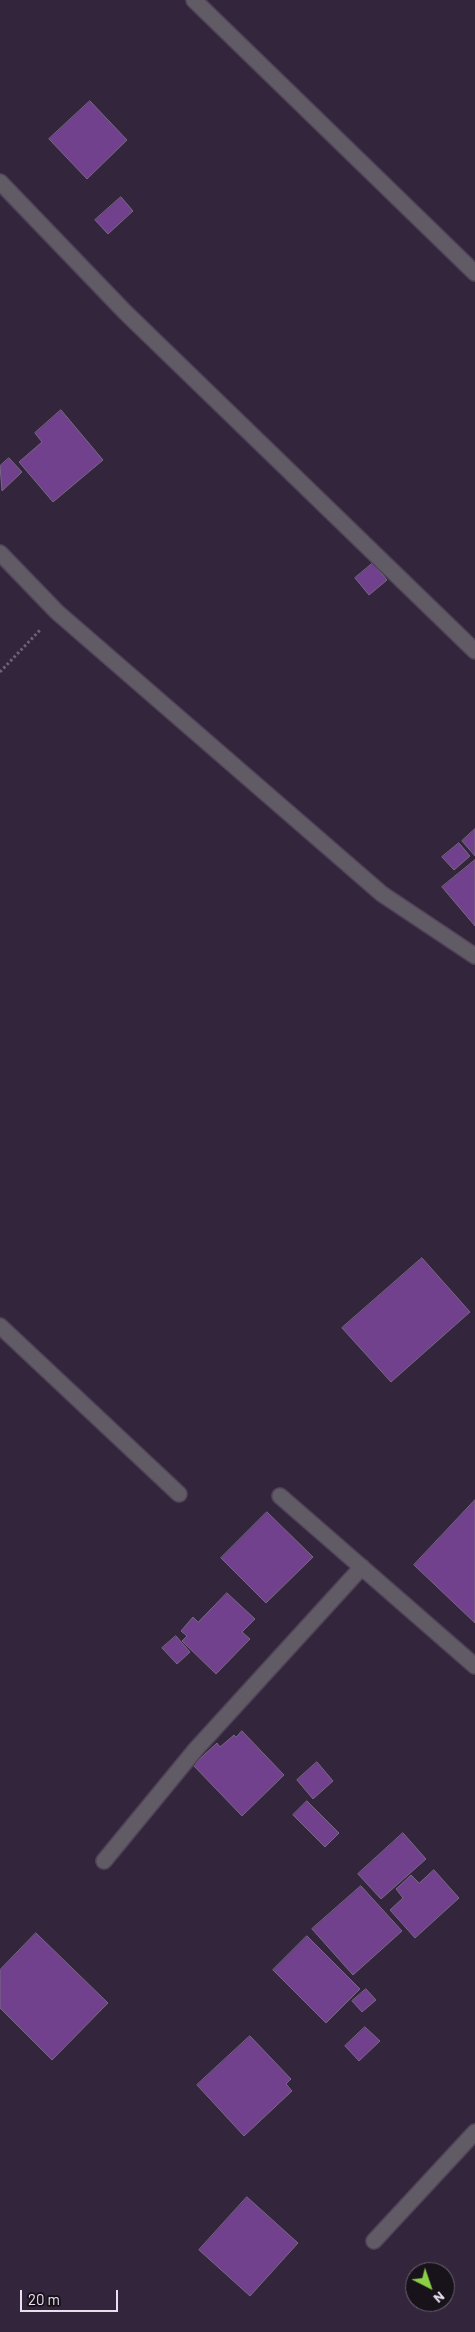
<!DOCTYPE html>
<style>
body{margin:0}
#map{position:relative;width:475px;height:2332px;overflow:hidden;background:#33253c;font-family:Barlow,sans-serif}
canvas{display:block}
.north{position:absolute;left:405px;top:2262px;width:50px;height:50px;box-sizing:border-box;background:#18121b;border:1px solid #6c6470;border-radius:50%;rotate:139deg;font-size:14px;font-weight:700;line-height:20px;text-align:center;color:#e9e0ef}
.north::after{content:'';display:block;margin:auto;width:18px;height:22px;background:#8bce47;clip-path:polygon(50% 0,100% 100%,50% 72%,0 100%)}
.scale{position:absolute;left:20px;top:2290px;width:98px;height:22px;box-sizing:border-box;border:2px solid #e9e0ef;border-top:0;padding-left:6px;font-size:15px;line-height:18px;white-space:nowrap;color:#e9e0ef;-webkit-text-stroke:4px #18121b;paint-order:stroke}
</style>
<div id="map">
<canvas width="475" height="2332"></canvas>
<div class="north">N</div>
<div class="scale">20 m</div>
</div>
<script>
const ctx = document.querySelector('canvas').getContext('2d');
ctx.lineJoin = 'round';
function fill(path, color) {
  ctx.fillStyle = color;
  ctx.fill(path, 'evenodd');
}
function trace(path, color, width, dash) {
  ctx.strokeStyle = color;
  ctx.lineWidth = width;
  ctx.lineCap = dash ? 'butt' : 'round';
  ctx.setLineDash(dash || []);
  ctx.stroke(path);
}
const building = new Path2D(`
 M 90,101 L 127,140 L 87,179 L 49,139 Z
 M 121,197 L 133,211 L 108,234 L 95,220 Z
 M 61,410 L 103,460 L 53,502 L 19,462 L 42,442 L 35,433 Z
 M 9,458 L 22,472 L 2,491 L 0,466 Z
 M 373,563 L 387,580 L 369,595 L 355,578 Z
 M 475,829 L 475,856 L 462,841 Z
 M 459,843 L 470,856 L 454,870 L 442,857 Z
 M 475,860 L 475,926 L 442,887 Z
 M 422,1258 L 470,1312 L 391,1382 L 342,1328 Z
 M 475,1500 L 475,1623 L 414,1565 Z
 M 267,1512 L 313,1557 L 266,1603 L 221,1558 Z
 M 227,1593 L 255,1619 L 242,1632 L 250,1639 L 216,1674 L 182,1641 L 187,1636 L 181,1631 L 193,1617 L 198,1622 Z
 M 176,1636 L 190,1652 L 177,1664 L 162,1648 Z
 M 242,1731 L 284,1775 L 242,1816 L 193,1765 L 217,1743 L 220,1747 L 234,1735 L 236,1737 Z
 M 317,1762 L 333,1781 L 313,1799 L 297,1780 Z
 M 307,1801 L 339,1833 L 325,1847 L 293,1815 Z
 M 403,1833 L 426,1859 L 381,1899 L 358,1874 Z
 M 434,1870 L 459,1898 L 415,1938 L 390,1910 L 403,1898 L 396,1889 L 411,1875 L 419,1883 Z
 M 361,1886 L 402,1931 L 353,1975 L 312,1929 Z
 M 36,1933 L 108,2003 L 52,2060 L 0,2008 L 0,1970 Z
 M 307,1936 L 360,1989 L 326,2023 L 273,1970 Z
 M 366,1989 L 376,2000 L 362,2012 L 352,2001 Z
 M 365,2027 L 380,2041 L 359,2061 L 345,2046 Z
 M 250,2036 L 291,2079 L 286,2084 L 292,2091 L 244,2136 L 197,2085 Z
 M 247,2197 L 298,2243 L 250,2296 L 199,2250 Z`);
const path = new Path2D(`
 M 0,672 L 41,629`);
const minor = new Path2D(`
 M 194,0 L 475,273
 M 0,182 L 125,312 L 475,651
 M 0,553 L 57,612 L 382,894 L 475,956
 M 0,1326 L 179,1494
 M 280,1496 L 475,1666
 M 104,1861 L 196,1749 L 362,1567
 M 374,2241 L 475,2132`);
fill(building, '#72418d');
trace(building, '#786982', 1);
trace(minor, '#504359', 18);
trace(path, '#6e6276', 3, [2.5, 2.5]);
trace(minor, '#615b66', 15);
</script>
